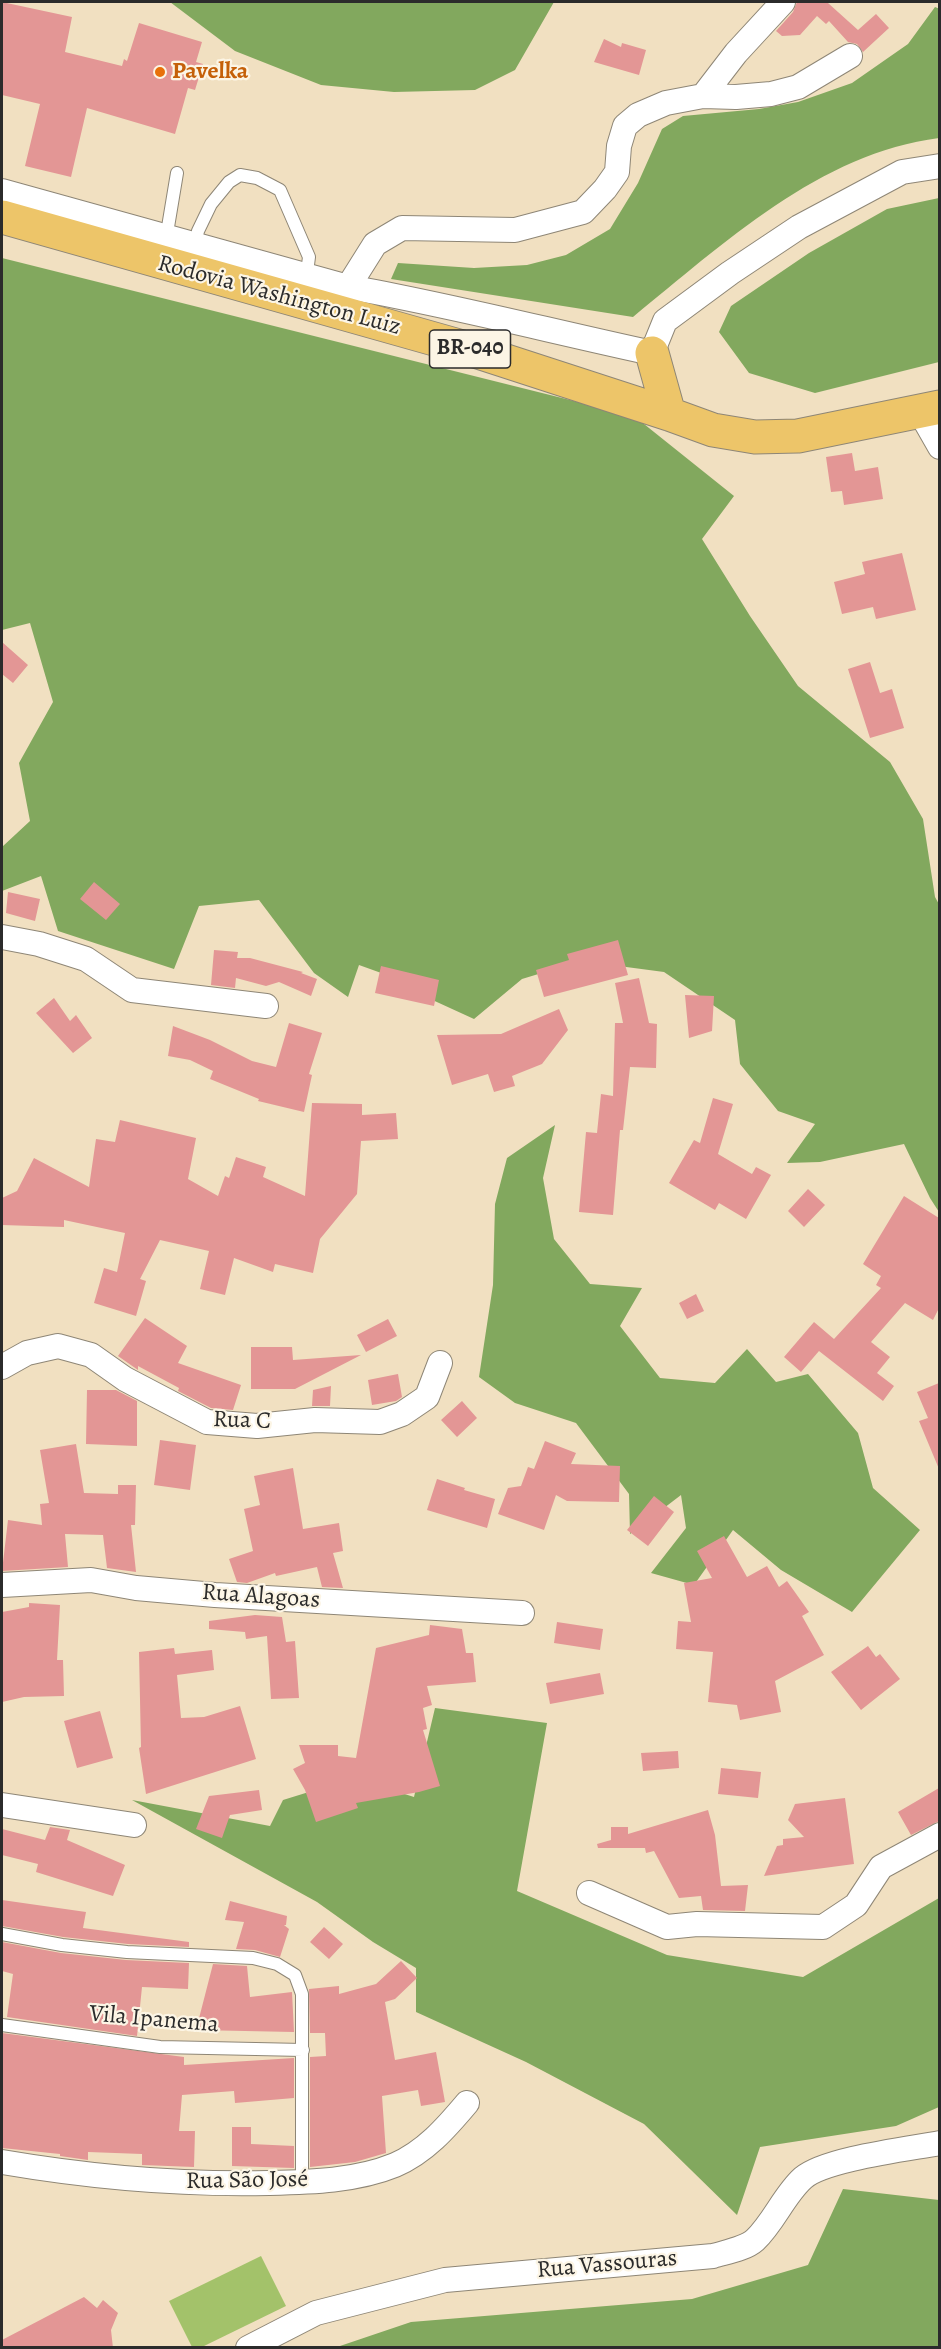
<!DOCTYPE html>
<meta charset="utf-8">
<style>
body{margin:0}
#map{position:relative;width:941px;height:2349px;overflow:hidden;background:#f1e0c1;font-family:Alegreya,serif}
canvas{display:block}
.frame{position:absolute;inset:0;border:3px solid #2b2b2b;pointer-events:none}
</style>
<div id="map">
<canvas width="941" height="2349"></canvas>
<div class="frame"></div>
</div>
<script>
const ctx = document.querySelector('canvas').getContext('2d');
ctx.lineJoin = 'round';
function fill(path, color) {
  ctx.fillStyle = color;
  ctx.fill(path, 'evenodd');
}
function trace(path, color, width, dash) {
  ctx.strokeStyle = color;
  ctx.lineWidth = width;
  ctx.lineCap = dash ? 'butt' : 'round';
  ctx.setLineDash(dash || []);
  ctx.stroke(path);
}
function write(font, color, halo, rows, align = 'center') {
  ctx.font = font + ' Alegreya,serif';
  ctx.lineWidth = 4.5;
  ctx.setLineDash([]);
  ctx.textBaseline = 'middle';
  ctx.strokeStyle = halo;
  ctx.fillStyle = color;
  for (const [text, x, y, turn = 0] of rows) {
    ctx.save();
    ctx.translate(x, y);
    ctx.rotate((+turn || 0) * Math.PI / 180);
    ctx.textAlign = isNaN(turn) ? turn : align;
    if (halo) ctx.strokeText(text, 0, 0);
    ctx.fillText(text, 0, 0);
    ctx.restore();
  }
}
const green = new Path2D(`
 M 261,2256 L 286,2306 L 202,2347 L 192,2347 L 169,2301 Z`);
const forest = new Path2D(`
 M 170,2 L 554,2 L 515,70 L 475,90 L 394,92 L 321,85 L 235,51 Z
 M 935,7 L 940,9 L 939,138 C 820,153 723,244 633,317 L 391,279 L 398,263 L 474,268 L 527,265 L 566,255 L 610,229 L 638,183 L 662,129 L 683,116 L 759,109 L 798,102 L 852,83 L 908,44 Z
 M 939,198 L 939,362 L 815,393 L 749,373 L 719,332 L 731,306 L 809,253 L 887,209 Z
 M 2,258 L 634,416 L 734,496 L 702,539 L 750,616 L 798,686 L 890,762 L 923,819 L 935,897 L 940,906 L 939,1212 L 930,1198 L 904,1144 L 820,1162 L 787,1163 L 815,1124 L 778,1111 L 740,1064 L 735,1020 L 664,972 L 581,961 L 522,979 L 474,1019 L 415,992 L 384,974 L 359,965 L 348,997 L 314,973 L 259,900 L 199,906 L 174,969 L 58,931 L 41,876 L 2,891 L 2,847 L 30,821 L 19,763 L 53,702 L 30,623 L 2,630 Z
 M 555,1125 L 543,1178 L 554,1239 L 590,1284 L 642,1288 L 620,1326 L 660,1378 L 715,1383 L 747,1349 L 776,1382 L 808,1374 L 858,1433 L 873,1488 L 920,1530 L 852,1612 L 781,1570 L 733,1530 L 694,1585 L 651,1573 L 686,1528 L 681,1495 L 630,1534 L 629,1494 L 576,1423 L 515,1403 L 479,1377 L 493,1285 L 495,1204 L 507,1158 Z
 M 435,1708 L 547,1723 L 517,1891 L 667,1955 L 803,1977 L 939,1898 L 939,2107 L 896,2126 L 760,2147 L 737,2215 L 644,2124 L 526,2062 L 416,2012 L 416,1968 L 373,1942 L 317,1902 L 132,1800 L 270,1826 L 283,1800 L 354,1778 L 414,1797 Z
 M 843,2189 L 939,2200 L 939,2347 L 337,2347 L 411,2322 L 692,2299 L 808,2265 Z`);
const building = new Path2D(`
 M 2,2 L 72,17 L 65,52 L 122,66 L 124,59 L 127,61 L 139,23 L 202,42 L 196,62 L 203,64 L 195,90 L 188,88 L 175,134 L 87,108 L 71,177 L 25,166 L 40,104 L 2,95 Z
 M 797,2 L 830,2 L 828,3 L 858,30 L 876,14 L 889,28 L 863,52 L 857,44 L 848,42 L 829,21 L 826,24 L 817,16 L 800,35 L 782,36 L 776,31 L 793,12 Z
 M 604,39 L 621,47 L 622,43 L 646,50 L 639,75 L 594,62 Z
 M 852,453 L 855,471 L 878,467 L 883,499 L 844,505 L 842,491 L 831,492 L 826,457 Z
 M 902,553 L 916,610 L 876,619 L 873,607 L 842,614 L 834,582 L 865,574 L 862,562 Z
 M 2,642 L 28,665 L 13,683 L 2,674 Z
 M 870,662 L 880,693 L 892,689 L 904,728 L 870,738 L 848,669 Z
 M 94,882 L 120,904 L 106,920 L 80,899 Z
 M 8,892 L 40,899 L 35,921 L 6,913 Z
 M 618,940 L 628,975 L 544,997 L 536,970 L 569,960 L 567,954 Z
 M 214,950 L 238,952 L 237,958 L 250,958 L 303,972 L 301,973 L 317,979 L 311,996 L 279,982 L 266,986 L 236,978 L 235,988 L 211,985 Z
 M 381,966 L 439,980 L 434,1006 L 375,993 Z
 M 639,978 L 649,1023 L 657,1024 L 656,1068 L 630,1067 L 623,1130 L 620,1130 L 613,1215 L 579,1212 L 586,1132 L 597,1133 L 601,1094 L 613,1096 L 615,1023 L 623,1023 L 615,983 Z
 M 685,995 L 714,996 L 712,1031 L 689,1038 Z
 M 54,998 L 70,1021 L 76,1015 L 92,1038 L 73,1053 L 36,1013 Z
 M 559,1009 L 568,1030 L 542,1064 L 512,1076 L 515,1086 L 494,1092 L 488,1074 L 452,1085 L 437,1035 L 501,1034 Z
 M 289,1023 L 322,1033 L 309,1074 L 312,1075 L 304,1112 L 258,1101 L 259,1099 L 210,1079 L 213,1071 L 190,1060 L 168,1056 L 173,1026 L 210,1040 L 252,1061 L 276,1067 Z
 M 713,1098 L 733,1104 L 718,1154 L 752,1174 L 756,1167 L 771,1175 L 746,1219 L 719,1203 L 715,1210 L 669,1183 L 694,1140 L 700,1143 Z
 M 312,1103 L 362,1104 L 362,1115 L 396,1113 L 398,1139 L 361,1141 L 357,1194 L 320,1239 L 313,1273 L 275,1264 L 273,1272 L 234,1258 L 225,1295 L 200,1289 L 209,1251 L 160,1240 L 140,1279 L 146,1281 L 136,1316 L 94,1303 L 104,1268 L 117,1272 L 125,1233 L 64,1220 L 64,1227 L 2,1225 L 2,1198 L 17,1191 L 34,1158 L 89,1187 L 96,1139 L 115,1142 L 120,1120 L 196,1138 L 188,1179 L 218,1196 L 225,1176 L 229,1178 L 236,1157 L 266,1167 L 263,1177 L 305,1196 Z
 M 808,1189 L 825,1205 L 804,1227 L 788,1211 Z
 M 904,1196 L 939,1218 L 939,1308 L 933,1320 L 905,1303 L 871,1342 L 890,1357 L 877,1373 L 894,1386 L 883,1401 L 819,1351 L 801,1372 L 784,1357 L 814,1322 L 834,1339 L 881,1288 L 876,1285 L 881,1276 L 863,1264 Z
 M 696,1294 L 704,1311 L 687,1319 L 679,1303 Z
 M 145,1318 L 187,1346 L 178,1363 L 241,1385 L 233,1410 L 211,1408 L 178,1391 L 179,1388 L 138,1366 L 138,1370 L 118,1356 Z
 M 388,1319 L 397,1336 L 366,1352 L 357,1335 Z
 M 251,1347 L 292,1347 L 293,1360 L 361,1355 L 295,1389 L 251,1389 Z
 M 398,1374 L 402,1397 L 396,1401 L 372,1405 L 368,1380 Z
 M 939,1383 L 939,1469 L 919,1421 L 928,1418 L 917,1392 Z
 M 331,1386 L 330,1406 L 312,1406 L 313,1390 Z
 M 87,1390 L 116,1390 L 137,1401 L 137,1446 L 86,1444 Z
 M 462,1401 L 477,1418 L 457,1437 L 441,1420 Z
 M 160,1440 L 196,1445 L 190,1490 L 154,1485 Z
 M 545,1441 L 576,1453 L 571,1464 L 620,1466 L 619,1502 L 567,1501 L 556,1495 L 544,1530 L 498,1514 L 508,1488 L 521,1486 L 528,1467 L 534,1469 Z
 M 76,1444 L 84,1493 L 118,1494 L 118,1485 L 136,1485 L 135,1525 L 131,1525 L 136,1572 L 107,1568 L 103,1535 L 65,1534 L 68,1567 L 2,1571 L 8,1520 L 42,1525 L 40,1504 L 49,1503 L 40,1450 Z
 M 293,1468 L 303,1529 L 339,1523 L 343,1551 L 333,1553 L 343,1588 L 322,1587 L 317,1567 L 276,1576 L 275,1573 L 247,1583 L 237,1582 L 229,1559 L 253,1551 L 244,1509 L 260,1505 L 254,1476 Z
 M 437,1479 L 465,1488 L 464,1490 L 495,1499 L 487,1528 L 427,1510 Z
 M 654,1496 L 674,1512 L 648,1546 L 627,1530 Z
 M 724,1536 L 747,1577 L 767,1566 L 779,1587 L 787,1581 L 809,1612 L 802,1616 L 824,1655 L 775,1681 L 781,1712 L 740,1720 L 737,1705 L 708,1702 L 713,1652 L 676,1649 L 678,1621 L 691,1622 L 684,1583 L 712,1578 L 697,1551 Z
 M 29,1603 L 60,1605 L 57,1660 L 63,1660 L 64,1696 L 24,1697 L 2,1702 L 2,1612 L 29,1607 Z
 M 255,1615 L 282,1617 L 286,1642 L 295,1641 L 299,1698 L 271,1699 L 267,1636 L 246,1639 L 245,1632 L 209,1629 L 209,1621 Z
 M 557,1622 L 603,1629 L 600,1650 L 554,1643 Z
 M 430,1625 L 462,1629 L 466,1653 L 473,1653 L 476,1682 L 427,1686 L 432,1705 L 423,1708 L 427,1729 L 423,1730 L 440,1786 L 419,1792 L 356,1803 L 358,1808 L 316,1822 L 305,1790 L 293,1769 L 305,1763 L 299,1745 L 338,1745 L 338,1756 L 356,1758 L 376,1648 L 429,1635 Z
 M 868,1646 L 876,1657 L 880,1654 L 900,1679 L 861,1710 L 831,1672 Z
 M 174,1648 L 175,1654 L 212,1650 L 214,1670 L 177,1675 L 181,1718 L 204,1717 L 240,1706 L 256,1759 L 146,1794 L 139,1748 L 141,1747 L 139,1652 Z
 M 600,1673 L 604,1694 L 550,1704 L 546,1683 Z
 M 100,1711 L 113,1758 L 77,1768 L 64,1721 Z
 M 678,1751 L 679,1768 L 643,1771 L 641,1753 Z
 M 721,1768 L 761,1772 L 758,1798 L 718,1794 Z
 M 939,1788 L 939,1821 L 911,1835 L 898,1812 Z
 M 259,1790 L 262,1810 L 230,1815 L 222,1838 L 196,1829 L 209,1796 Z
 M 845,1798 L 854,1864 L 764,1876 L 777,1846 L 783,1845 L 783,1839 L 804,1837 L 788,1820 L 795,1804 Z
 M 708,1810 L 715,1835 L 721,1886 L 748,1885 L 745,1911 L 703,1910 L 701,1896 L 679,1898 L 654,1851 L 646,1853 L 645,1848 L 598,1848 L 597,1844 L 611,1840 L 611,1827 L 628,1827 L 628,1834 Z
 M 50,1827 L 70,1830 L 67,1840 L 125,1865 L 113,1896 L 36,1872 L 38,1864 L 2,1855 L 2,1829 L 45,1840 Z
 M 2,1900 L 86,1912 L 83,1928 L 189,1942 L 189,1947 L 128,1944 L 63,1937 L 2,1926 Z
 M 230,1901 L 287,1916 L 286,1925 L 284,1925 L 289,1929 L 280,1957 L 255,1950 L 236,1949 L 244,1922 L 225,1920 Z
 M 324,1927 L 343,1944 L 329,1959 L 310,1942 Z
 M 2,1942 L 61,1953 L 126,1960 L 189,1963 L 188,1989 L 142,1987 L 137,2036 L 7,2017 L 13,1974 L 2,1971 Z
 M 401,1961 L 417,1978 L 395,1999 L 385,2002 L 395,2060 L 436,2052 L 445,2102 L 421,2106 L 418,2090 L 382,2096 L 386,2153 L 355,2162 L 310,2167 L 310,2057 L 326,2056 L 325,2033 L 310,2033 L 309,1989 L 339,1986 L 339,1994 L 376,1984 Z
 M 213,1964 L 247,1966 L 250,1997 L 292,1992 L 294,2032 L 196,2030 Z
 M 2,2033 L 184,2057 L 184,2065 L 294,2058 L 294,2098 L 235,2103 L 234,2091 L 182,2095 L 179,2131 L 195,2131 L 194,2167 L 142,2165 L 142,2154 L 88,2152 L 88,2160 L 60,2156 L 60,2154 L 2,2148 Z
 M 232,2127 L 251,2127 L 251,2144 L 294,2146 L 294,2168 L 232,2166 Z
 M 84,2297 L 97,2308 L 103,2300 L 118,2313 L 111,2330 L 113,2348 L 2,2348 L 2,2340 Z`);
const lane = new Path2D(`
 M 166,239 L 177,173
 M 195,245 L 198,231 L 211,204 L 229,182 L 240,175 L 257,178 L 280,190 L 309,257 L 306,280
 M 2,1934 L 62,1945 L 127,1952 L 253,1958 L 277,1964 L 295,1975 L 302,1994 L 302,2183
 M 2,2025 L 160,2047 L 303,2050`);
const street = new Path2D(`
 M 703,96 L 736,53 L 783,2
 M 2,191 L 348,287 L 375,244 L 402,228 L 515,230 L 583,212 L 605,189 L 617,172 L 619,146 L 625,126 L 638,115 L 666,103 L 703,96 L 736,97 L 771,94 L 798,87 L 850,56
 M 348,287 C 450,305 550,331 652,353 L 665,321 L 730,273 L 799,227 L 902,172 L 940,166
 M 920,412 L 940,447
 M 2,937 L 39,944 L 86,959 L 132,990 L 266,1006
 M 2,1367 L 27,1353 L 58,1346 L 91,1355 L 125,1379 L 207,1422 L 257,1426 L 315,1420 L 380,1422 L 402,1414 L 427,1397 L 440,1363
 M 2,1585 L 91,1580 L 136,1588 L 215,1595 L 522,1613
 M 2,1805 L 134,1825
 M 589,1893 L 667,1927 L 697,1924 L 823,1927 L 856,1905 L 881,1867 L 940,1835
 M 2,2162 C 90,2177 179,2185 269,2183 C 311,2182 356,2181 395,2165 C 425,2152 446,2128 467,2103
 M 248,2348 L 316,2313 L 445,2280 L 713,2256 C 726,2252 745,2249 755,2240 C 774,2222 784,2195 803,2178 C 825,2159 908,2149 940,2143`);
const highway = new Path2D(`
 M 2,217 L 466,348 L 669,414 L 713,430 L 755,437 L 798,436 L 940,407
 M 652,353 L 669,414`);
const markers = [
 [160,72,6,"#e8710a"]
];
const shields = [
 [470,349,81]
];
const shieldNames = [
 ["BR-040",470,349]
];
const foodNames = [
 ["Pavelka",172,72]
];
const streetNames = [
 ["Rodovia Washington Luiz",279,296,15],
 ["Rua C",242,1421,2],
 ["Rua Alagoas",261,1597,4],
 ["Vila Ipanema",154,2020,5],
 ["Rua São José",247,2181,-1],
 ["Rua Vassouras",607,2265,-5]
];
fill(green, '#a3c26a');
fill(forest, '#82a85e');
fill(building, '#e39695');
trace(lane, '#8e8676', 14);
trace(street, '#8e8676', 26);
trace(highway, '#8e8676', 35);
trace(lane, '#fff', 12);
trace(street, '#fff', 24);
trace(highway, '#edc569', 33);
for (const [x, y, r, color] of markers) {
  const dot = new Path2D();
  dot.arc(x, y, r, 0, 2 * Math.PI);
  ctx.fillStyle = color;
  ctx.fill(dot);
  trace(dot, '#fcf5e5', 2);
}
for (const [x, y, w] of shields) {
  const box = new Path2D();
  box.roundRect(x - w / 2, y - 19, w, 38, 4.5);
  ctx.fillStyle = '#fcf5e5';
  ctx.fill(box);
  trace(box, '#2b2b2b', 1.5);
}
write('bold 22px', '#2b2b2b', null, shieldNames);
write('bold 24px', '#c56008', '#fcf5e5', foodNames, 'left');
write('24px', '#2b2b2b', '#fcf5e5', streetNames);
</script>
